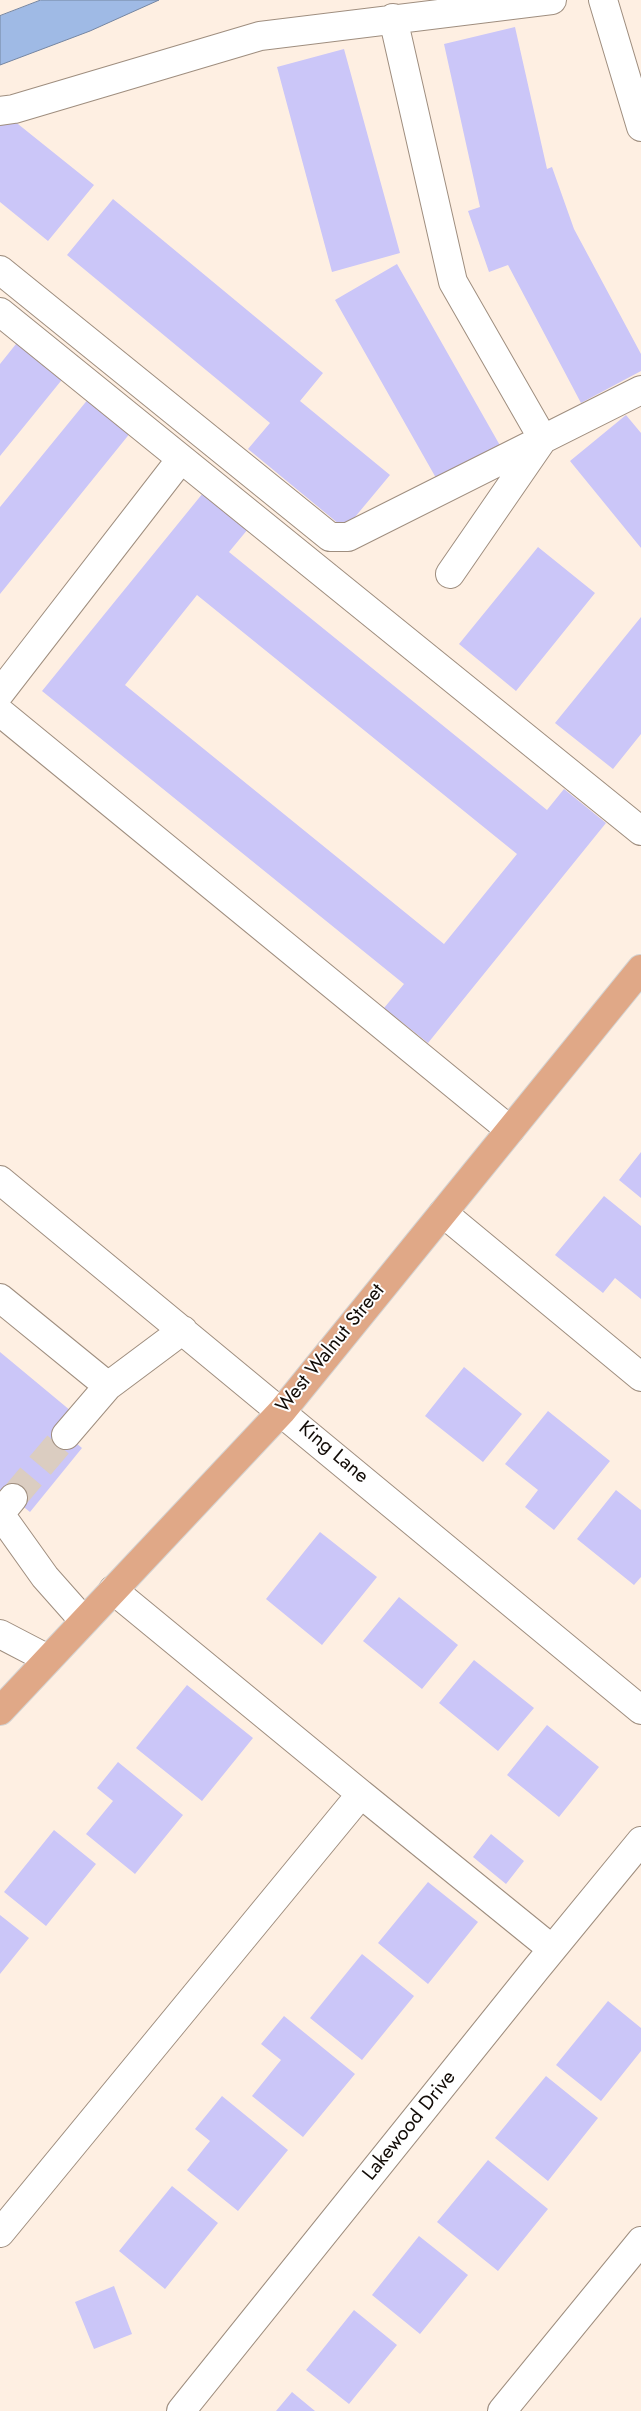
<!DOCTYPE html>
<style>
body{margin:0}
canvas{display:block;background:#feefe2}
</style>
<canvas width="641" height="2411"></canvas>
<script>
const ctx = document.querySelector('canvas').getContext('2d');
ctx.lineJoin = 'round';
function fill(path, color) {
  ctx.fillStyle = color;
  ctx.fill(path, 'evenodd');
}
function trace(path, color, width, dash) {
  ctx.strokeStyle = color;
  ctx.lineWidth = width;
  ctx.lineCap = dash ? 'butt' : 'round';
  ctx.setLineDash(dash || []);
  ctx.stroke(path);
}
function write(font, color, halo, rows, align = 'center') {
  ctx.font = font + ' Jost,sans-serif';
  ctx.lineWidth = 4;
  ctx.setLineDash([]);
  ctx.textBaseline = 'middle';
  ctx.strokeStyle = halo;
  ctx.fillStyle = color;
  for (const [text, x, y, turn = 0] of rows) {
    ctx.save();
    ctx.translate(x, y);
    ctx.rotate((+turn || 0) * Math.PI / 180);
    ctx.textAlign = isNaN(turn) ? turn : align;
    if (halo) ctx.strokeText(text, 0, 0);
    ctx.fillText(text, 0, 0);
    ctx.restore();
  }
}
const water = new Path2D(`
 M 41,0 L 159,0 L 90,31 L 0,65 L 0,16 Z`);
const building = new Path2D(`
 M 515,27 L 547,169 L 552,167 L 574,229 L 641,354 L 641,371 L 581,403 L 508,265 L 489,272 L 468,211 L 480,207 L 444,44 Z
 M 344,49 L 400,253 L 332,272 L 277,67 Z
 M 8,116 L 94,185 L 48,241 L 0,202 L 0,126 Z
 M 113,199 L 323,373 L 300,401 L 390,475 L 345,529 L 248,449 L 270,423 L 67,255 Z
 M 397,264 L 502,449 L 440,485 L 335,300 Z
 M 24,334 L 69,371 L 0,456 L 0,364 Z
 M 89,398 L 131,432 L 0,594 L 0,507 Z
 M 626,415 L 641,433 L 641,548 L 570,461 Z
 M 203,493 L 248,529 L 229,552 L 547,810 L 564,789 L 606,823 L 428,1043 L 384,1008 L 404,984 L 42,691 ZM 197,595 L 517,854 L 444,944 L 125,685 Z
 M 538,547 L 595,593 L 516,691 L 459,644 Z
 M 641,617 L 641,734 L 613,769 L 555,723 Z
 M 641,1152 L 641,1198 L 619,1180 Z
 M 604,1196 L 641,1226 L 641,1299 L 615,1278 L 603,1293 L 555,1255 Z
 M 0,1352 L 71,1411 L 57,1427 L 82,1448 L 30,1512 L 5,1492 L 0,1498 Z
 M 464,1367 L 522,1414 L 483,1462 L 425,1416 Z
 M 548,1411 L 610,1461 L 554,1530 L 525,1507 L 538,1490 L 505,1464 Z
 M 616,1490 L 641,1510 L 641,1577 L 634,1585 L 577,1539 Z
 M 320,1532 L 377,1577 L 322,1645 L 266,1599 Z
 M 399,1597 L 458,1645 L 422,1689 L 363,1641 Z
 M 474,1660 L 534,1708 L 498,1751 L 439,1703 Z
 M 187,1685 L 253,1738 L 202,1801 L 136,1748 Z
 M 547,1725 L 599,1767 L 559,1817 L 507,1775 Z
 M 118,1762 L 183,1815 L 135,1874 L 86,1834 L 113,1801 L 97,1788 Z
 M 54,1830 L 96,1864 L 46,1926 L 4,1892 Z
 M 491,1834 L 524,1861 L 506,1884 L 473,1857 Z
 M 428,1882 L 478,1922 L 428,1984 L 378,1943 Z
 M 0,1915 L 29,1938 L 0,1974 Z
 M 362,1954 L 414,1996 L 362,2060 L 310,2018 Z
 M 608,2001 L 641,2028 L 641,2051 L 601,2101 L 556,2065 Z
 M 284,2016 L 355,2074 L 303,2137 L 252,2096 L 281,2060 L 261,2044 Z
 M 546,2076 L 598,2118 L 548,2181 L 495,2138 Z
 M 222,2096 L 288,2150 L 238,2211 L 187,2170 L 210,2141 L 195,2129 Z
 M 488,2160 L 548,2209 L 498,2271 L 437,2222 Z
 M 172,2186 L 218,2223 L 165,2289 L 119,2251 Z
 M 419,2236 L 468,2275 L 420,2334 L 372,2295 Z
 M 114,2286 L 132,2334 L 94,2349 L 75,2302 Z
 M 354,2310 L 397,2345 L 349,2404 L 306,2370 Z
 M 292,2392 L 315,2411 L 276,2411 Z`);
const minorTunnel = new Path2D(`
 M 13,1498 L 66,1435`);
const minor = new Path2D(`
 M 603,0 L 641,127
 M 393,18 L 453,282 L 543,439 L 450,574
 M 0,111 L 14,109 L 260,36 L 552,0
 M 0,270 L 330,537 L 348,537 L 641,390
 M 0,312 L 641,831
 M 0,693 L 181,459
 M 0,712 L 510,1130
 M 0,1180 L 641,1710
 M 443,1213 L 641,1377
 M 0,1298 L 108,1386 L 183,1330
 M 66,1435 L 108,1386
 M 13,1498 L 0,1514 L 45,1577 L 84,1621
 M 113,1590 L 361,1794
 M 0,1634 L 48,1659
 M 0,2233 L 361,1794 L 552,1949
 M 181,2411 L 536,1969 L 641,1841
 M 502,2411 L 641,2241`);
const major = new Path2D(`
 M 0,1711 L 282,1411 L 641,969`);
const streetNames = [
 ["West Walnut Street",331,1349,-51],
 ["King Lane",333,1453,40],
 ["Lakewood Drive",410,2126,-51]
];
fill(water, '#9fbae5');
trace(water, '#7586a2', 1);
fill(building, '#cbc6f8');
trace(minorTunnel, '#dbcdc1', 28, [28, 14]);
trace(minor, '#9f8e7f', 30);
trace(major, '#d4d3d2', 30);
trace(minor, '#fff', 28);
trace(major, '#e0a887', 28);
write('20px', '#120c07', '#fff', streetNames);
</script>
